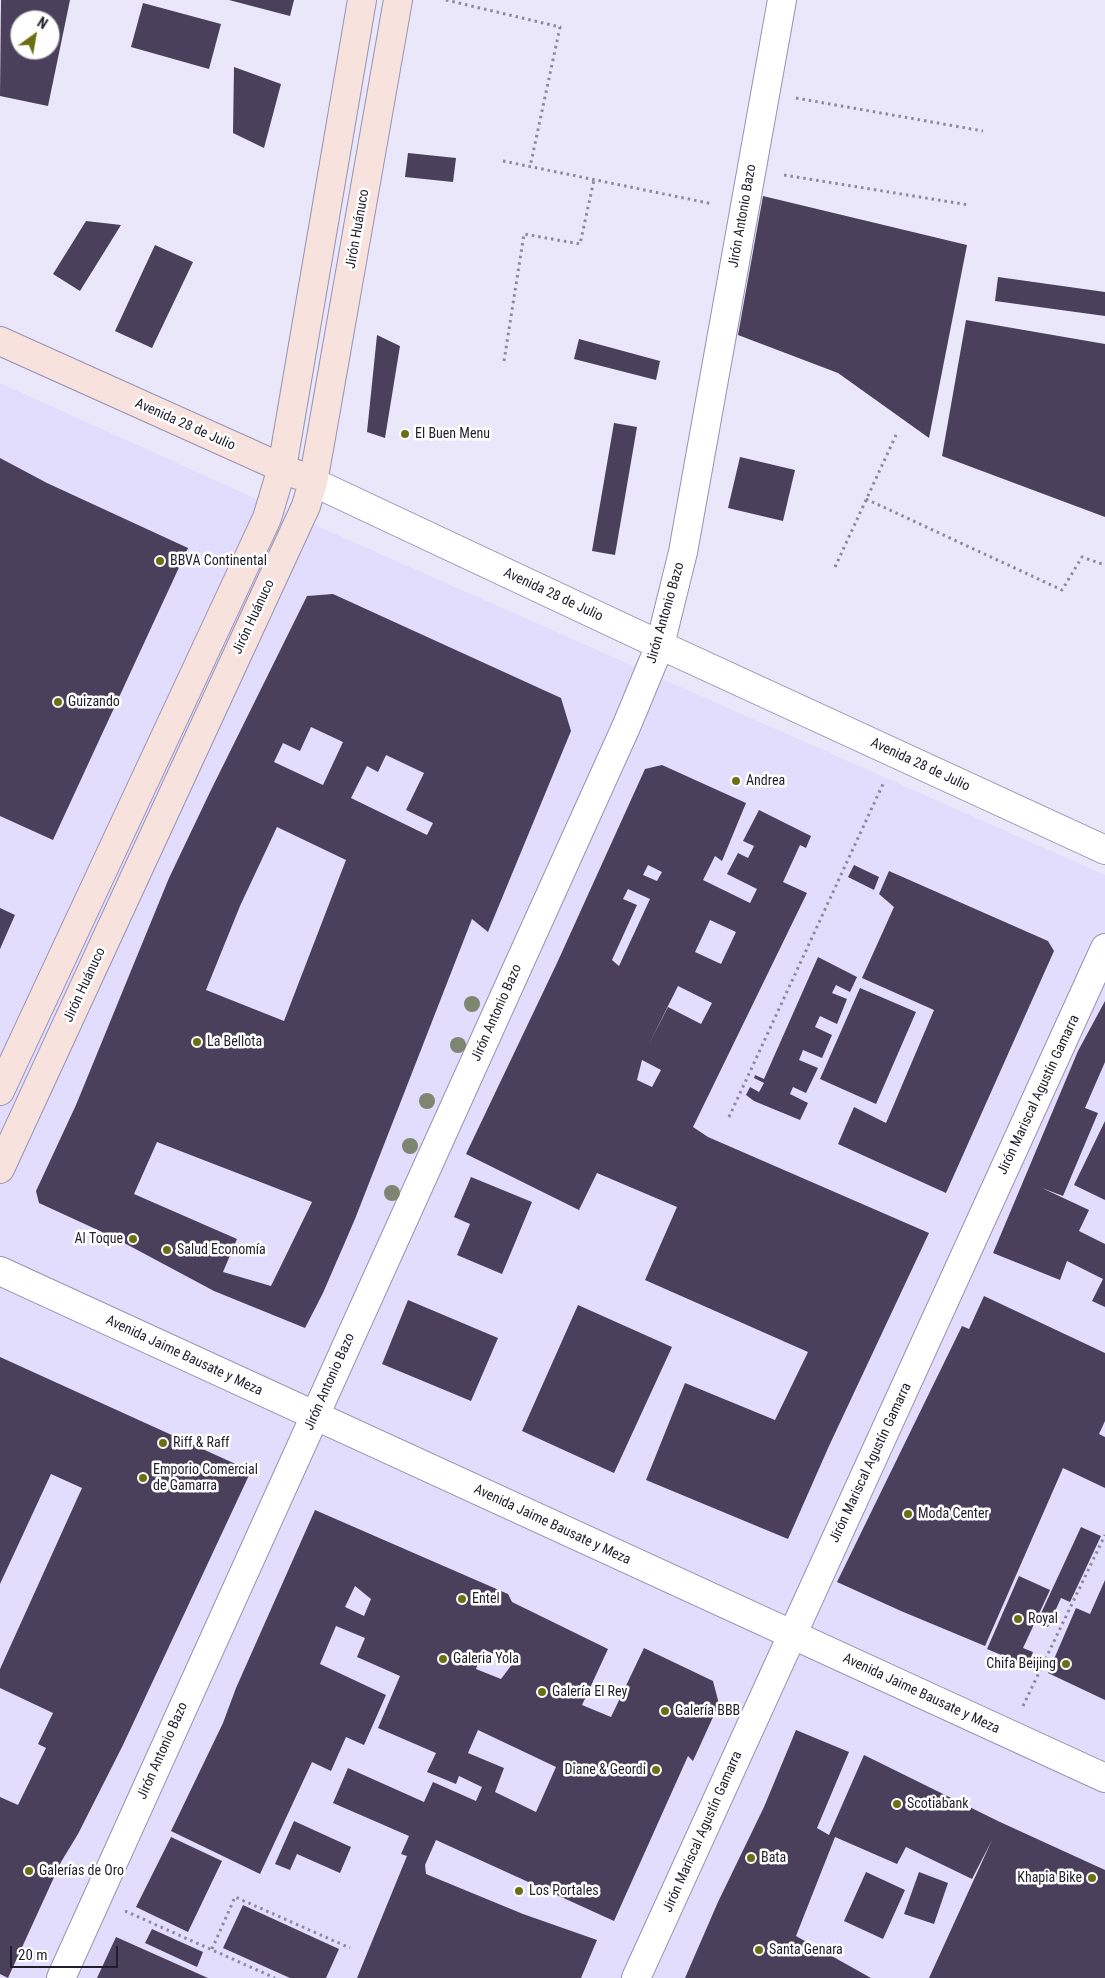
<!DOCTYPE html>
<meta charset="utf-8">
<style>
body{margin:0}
#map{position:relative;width:1105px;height:1978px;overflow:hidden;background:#eae7fb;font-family:"Roboto Condensed",sans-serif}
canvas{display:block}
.north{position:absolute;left:10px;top:10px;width:50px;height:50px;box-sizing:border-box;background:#fff;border:1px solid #a6a5aa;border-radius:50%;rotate:32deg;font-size:14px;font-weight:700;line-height:20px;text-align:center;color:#201e2a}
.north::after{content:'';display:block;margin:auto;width:18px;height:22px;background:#6b6f13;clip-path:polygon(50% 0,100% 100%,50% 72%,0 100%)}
.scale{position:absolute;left:10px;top:1946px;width:108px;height:22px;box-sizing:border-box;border:2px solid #201e2a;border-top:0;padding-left:6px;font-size:15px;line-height:18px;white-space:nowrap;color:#201e2a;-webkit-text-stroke:4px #fff;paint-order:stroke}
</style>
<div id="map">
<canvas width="1105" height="1978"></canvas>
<div class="north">N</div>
<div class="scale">20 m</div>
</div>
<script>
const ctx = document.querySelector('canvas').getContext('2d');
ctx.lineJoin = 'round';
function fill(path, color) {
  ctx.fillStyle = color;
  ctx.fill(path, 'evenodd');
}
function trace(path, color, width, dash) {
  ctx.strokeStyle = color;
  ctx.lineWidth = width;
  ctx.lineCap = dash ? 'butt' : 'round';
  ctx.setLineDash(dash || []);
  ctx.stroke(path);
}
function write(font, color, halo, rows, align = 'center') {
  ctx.font = font + ' "Roboto Condensed",sans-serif';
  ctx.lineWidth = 5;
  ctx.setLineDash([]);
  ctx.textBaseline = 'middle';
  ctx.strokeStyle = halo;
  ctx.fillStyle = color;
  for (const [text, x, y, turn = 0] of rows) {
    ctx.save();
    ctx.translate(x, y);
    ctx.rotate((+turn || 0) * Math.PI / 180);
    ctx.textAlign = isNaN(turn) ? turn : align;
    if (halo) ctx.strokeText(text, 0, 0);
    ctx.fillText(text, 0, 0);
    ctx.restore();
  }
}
const built = new Path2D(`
 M 0,383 L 272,506 L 1105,875 L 1105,1978 L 0,1978 Z`);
const building = new Path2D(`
 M 1,0 L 70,0 L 48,106 L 0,96 ZM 20,20 L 50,20 L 50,50 L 20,50 Z
 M 229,0 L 294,0 L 290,16 Z
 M 143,3 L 221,24 L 209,69 L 131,47 Z
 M 234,67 L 281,84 L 264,148 L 233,133 Z
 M 408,153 L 456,158 L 453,182 L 405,177 Z
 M 763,196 L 967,245 L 929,438 L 838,373 L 738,335 Z
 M 86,221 L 121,225 L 80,291 L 53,274 Z
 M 155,245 L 193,262 L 152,348 L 115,331 Z
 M 998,277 L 1105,292 L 1105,316 L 995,301 Z
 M 966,320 L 1105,344 L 1105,517 L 942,456 Z
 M 377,335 L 400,346 L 385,438 L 367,432 Z
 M 579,339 L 660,361 L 656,380 L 574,359 Z
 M 614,423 L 637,427 L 615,555 L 592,551 Z
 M 740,457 L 795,470 L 783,521 L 728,508 Z
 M 0,458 L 47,483 L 188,548 L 53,840 L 0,816 Z
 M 333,594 L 561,698 L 571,731 L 488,932 L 472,919 L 355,1219 L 323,1293 L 305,1328 L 214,1291 L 113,1237 L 39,1203 L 36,1191 L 76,1105 L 169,878 L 210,792 L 307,596 ZM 311,727 L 343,742 L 323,785 L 274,762 L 283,743 L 300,751 ZM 386,755 L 424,773 L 406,810 L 433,823 L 427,835 L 351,798 L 367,766 L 378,772 ZM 277,827 L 346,860 L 284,1021 L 206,990 L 240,906 ZM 157,1142 L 312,1202 L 271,1286 L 223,1272 L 237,1239 L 134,1194 Z
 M 662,765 L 746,803 L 722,861 L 715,856 L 703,880 L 750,903 L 757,889 L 727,874 L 738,853 L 748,858 L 754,846 L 743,841 L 759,810 L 811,836 L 806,848 L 800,845 L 783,882 L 807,893 L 693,1127 L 708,1137 L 929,1233 L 829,1446 L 788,1539 L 646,1480 L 685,1383 L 775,1420 L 808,1352 L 645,1280 L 677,1207 L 597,1173 L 579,1210 L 466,1154 L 557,963 L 645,769 ZM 648,865 L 662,872 L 657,881 L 643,875 ZM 628,889 L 650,899 L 619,966 L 612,960 L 637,905 L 623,899 ZM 710,920 L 736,932 L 721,964 L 695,952 ZM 678,986 L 712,1003 L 701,1024 L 668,1007 L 649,1044 ZM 642,1060 L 661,1070 L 652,1087 L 637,1080 Z
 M 854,865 L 879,877 L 874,890 L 848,877 Z
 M 889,871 L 1048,941 L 1054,951 L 946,1193 L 838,1144 L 854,1107 L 886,1123 L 934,1010 L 862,978 L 894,907 L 879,894 Z
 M 0,908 L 15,915 L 0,949 Z
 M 818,957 L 857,977 L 850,992 L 836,985 L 832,993 L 847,999 L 837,1024 L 820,1016 L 815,1027 L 832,1035 L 822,1058 L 803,1050 L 799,1060 L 818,1068 L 806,1093 L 793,1087 L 790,1094 L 808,1103 L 800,1120 L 754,1101 L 746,1095 L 750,1087 L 759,1092 L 764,1083 L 754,1078 L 755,1075 L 764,1079 Z
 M 860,988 L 916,1012 L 876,1104 L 820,1079 Z
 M 1105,1001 L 1105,1062 L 1085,1108 L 1098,1113 L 1063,1196 L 1042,1188 L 1089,1210 L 1079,1231 L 1105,1244 L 1105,1307 L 1092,1301 L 1103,1279 L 1067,1261 L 1060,1280 L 993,1253 L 1078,1051 Z
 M 1105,1121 L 1105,1200 L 1074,1185 Z
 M 471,1177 L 532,1202 L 502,1274 L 457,1255 L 470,1224 L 454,1217 Z
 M 984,1296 L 1105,1353 L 1105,1421 L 1099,1434 L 1105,1437 L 1105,1488 L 1063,1468 L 985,1646 L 901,1611 L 837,1582 L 962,1326 L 969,1329 Z
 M 408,1300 L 498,1338 L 471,1401 L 382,1364 Z
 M 578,1305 L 672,1347 L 614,1473 L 522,1431 Z
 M 0,1357 L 251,1471 L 123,1745 L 78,1834 L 61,1862 L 8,1978 L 0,1974 L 0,1797 L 18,1805 L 46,1748 L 38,1744 L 53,1713 L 0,1688 L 0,1669 L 82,1488 L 51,1474 L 0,1584 Z
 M 315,1510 L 508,1594 L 512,1602 L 608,1649 L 582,1705 L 611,1717 L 644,1648 L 713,1681 L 719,1704 L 693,1761 L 688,1756 L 614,1921 L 436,1840 L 425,1865 L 426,1874 L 523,1914 L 597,1940 L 581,1978 L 357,1978 L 407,1856 L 401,1854 L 409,1836 L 333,1803 L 348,1768 L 424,1802 L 433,1782 L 476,1801 L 482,1787 L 459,1776 L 456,1784 L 427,1772 L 436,1753 L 378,1728 L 400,1676 L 357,1657 L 365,1638 L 336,1626 L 320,1664 L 386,1695 L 364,1745 L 346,1737 L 331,1771 L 312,1762 L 260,1874 L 171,1831 L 223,1723 L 236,1688 ZM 355,1586 L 371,1599 L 364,1616 L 345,1607 ZM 483,1649 L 513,1663 L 501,1679 L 476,1669 ZM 478,1730 L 556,1767 L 536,1812 L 495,1792 L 504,1768 L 468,1753 Z
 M 1081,1527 L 1101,1536 L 1070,1602 L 1061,1598 L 1048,1627 L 1037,1622 Z
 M 1019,1576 L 1050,1590 L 1023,1648 L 1033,1652 L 1028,1666 L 987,1649 Z
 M 1105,1580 L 1105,1700 L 1048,1673 L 1076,1608 L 1090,1614 Z
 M 796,1730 L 849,1752 L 817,1828 L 829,1835 L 864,1755 L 1000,1822 L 1105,1870 L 1105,1978 L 929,1978 L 992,1840 L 972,1879 L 906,1847 L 897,1864 L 835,1837 L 796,1936 L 871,1978 L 685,1978 L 718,1902 L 764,1807 Z
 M 294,1821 L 351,1847 L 340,1873 L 297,1854 L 290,1870 L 275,1864 Z
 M 171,1837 L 222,1861 L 188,1932 L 136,1907 Z
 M 866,1872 L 905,1890 L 883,1939 L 844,1921 Z
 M 919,1872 L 948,1883 L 934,1924 L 904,1914 Z
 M 243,1905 L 339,1949 L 326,1978 L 290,1978 L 223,1948 Z
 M 152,1929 L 203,1952 L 197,1967 L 145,1943 Z
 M 116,1937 L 208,1978 L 97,1978 Z`);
const path = new Path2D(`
 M 446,0 L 560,27 L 530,167
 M 796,98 L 983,131
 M 503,161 L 713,204
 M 784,175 L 969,205
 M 504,361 L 524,234 L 580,244 L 594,180
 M 866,499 L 1062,590 L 1082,557 L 1105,565
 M 835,567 L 897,433
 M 729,1117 L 883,784
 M 1023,1706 L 1105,1535
 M 125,1911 L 275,1978
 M 212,1949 L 235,1897 L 350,1948`);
const street = new Path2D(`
 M 313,482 L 660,645 L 1105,850
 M 0,1271 L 1105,1778
 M 61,1978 L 626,727 L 660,645 L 683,552 L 782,0
 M 636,1978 L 1105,948`);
const secondary = new Path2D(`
 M 0,341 L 298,475
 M 0,1091 L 267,518 L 282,468 L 362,0
 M 0,1169 L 306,506 L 313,482 L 322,432 L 398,0`);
const trees = [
 [472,1004],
 [458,1045],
 [427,1101],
 [410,1146],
 [392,1193]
];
const markers = [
 [405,434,5,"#6b6f13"],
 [160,561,5,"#6b6f13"],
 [58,702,5,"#6b6f13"],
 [736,781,5,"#6b6f13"],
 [197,1042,5,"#6b6f13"],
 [133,1239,5,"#6b6f13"],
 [167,1250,5,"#6b6f13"],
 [163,1443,5,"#6b6f13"],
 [143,1478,5,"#6b6f13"],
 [908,1514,5,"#6b6f13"],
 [462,1599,5,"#6b6f13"],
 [1018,1619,5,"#6b6f13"],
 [443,1659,5,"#6b6f13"],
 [1066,1664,5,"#6b6f13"],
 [542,1692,5,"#6b6f13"],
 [665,1711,5,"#6b6f13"],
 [656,1770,5,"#6b6f13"],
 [897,1804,5,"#6b6f13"],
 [751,1858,5,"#6b6f13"],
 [29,1871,5,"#6b6f13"],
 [1092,1878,5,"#6b6f13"],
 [519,1891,5,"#6b6f13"],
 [759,1950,5,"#6b6f13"]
];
const streetNames = [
 ["Jirón Antonio Bazo",743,216,-80],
 ["Jirón Huánuco",358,229,-80],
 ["Avenida 28 de Julio",185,425,24],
 ["Avenida 28 de Julio",553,595,25],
 ["Jirón Antonio Bazo",666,613,-74],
 ["Jirón Huánuco",254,617,-65],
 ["Avenida 28 de Julio",920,765,25],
 ["Jirón Huánuco",85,985,-65],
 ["Jirón Antonio Bazo",497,1013,-66],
 ["Jirón Mariscal Agustín Gamarra",1039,1095,-65],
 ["Avenida Jaime Bausate y Meza",184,1356,25],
 ["Jirón Antonio Bazo",330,1382,-66],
 ["Jirón Mariscal Agustín Gamarra",871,1463,-65],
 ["Avenida Jaime Bausate y Meza",552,1525,25],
 ["Avenida Jaime Bausate y Meza",921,1694,25],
 ["Jirón Antonio Bazo",163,1751,-66],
 ["Jirón Mariscal Agustín Gamarra",703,1832,-66]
];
const poiNames = [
 ["El Buen Menu",415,434],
 ["BBVA Continental",170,561],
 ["Guizando",68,702],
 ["Andrea",746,781],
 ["La Bellota",207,1042],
 ["Al Toque",123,1239,"right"],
 ["Salud Economía",177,1250],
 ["Riff & Raff",173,1443],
 ["Emporio Comercial",153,1470],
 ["de Gamarra",153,1486],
 ["Moda Center",918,1514],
 ["Entel",472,1599],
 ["Royal",1028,1619],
 ["Galeria Yola",453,1659],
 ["Chifa Beijing",1056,1664,"right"],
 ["Galería El Rey",552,1692],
 ["Galería BBB",675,1711],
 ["Diane & Geordi",646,1770,"right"],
 ["Scotiabank",907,1804],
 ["Bata",761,1858],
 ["Galerías de Oro",39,1871],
 ["Khapia Bike",1082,1878,"right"],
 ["Los Portales",529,1891],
 ["Santa Genara",769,1950]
];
fill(built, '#e2dcfd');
fill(building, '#4a405b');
trace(street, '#9892b2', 30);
trace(secondary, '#9892b2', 30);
trace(path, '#8d8a9a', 3, [2.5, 4]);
trace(street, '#fff', 28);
trace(secondary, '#f8e2de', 28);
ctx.fillStyle = '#7e8672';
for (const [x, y] of trees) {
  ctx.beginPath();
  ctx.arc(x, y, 8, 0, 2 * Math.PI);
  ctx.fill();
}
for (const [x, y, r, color] of markers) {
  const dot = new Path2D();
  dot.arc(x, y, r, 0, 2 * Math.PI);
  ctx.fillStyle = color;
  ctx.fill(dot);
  trace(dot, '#fff', 2);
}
write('14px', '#201e2a', '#fff', streetNames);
write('14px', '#201e2a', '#fff', poiNames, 'left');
</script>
